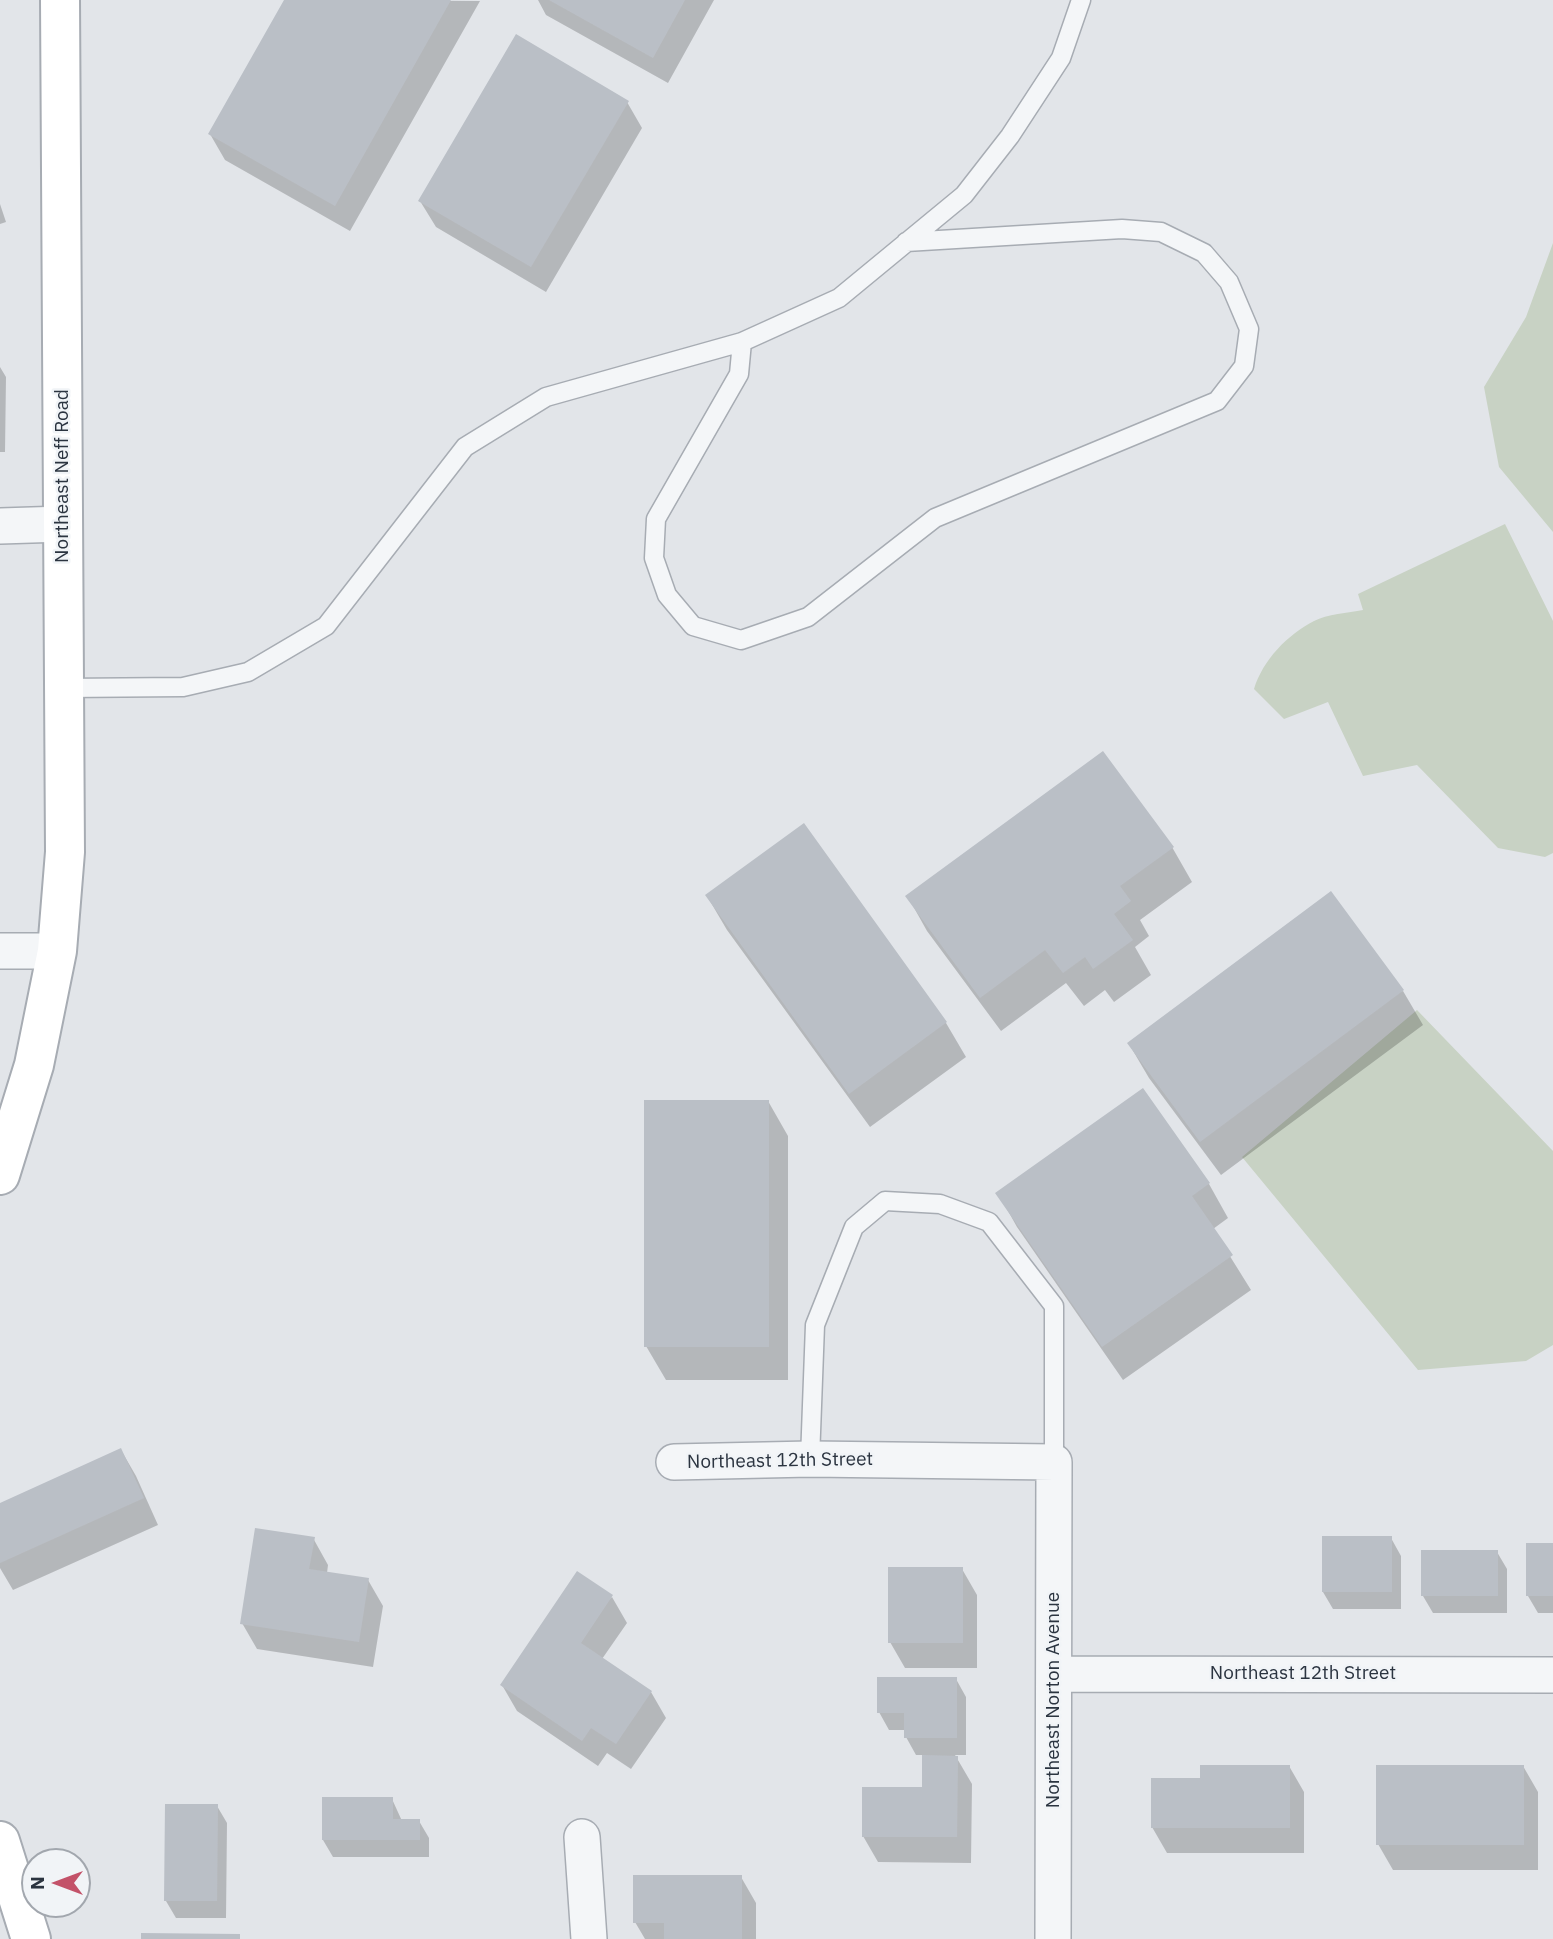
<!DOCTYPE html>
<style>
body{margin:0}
#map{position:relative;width:1553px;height:1939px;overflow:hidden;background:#e2e5e9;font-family:"IBM Plex Sans",sans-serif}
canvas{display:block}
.north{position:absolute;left:21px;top:1848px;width:70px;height:70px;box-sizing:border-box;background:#f1f4f7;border:2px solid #a2a7ae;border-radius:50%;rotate:270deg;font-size:19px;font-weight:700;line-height:28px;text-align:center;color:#2b3440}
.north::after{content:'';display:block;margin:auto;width:24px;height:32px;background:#c35269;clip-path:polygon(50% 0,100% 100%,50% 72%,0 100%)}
</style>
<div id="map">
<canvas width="1553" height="1939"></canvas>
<div class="north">N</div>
</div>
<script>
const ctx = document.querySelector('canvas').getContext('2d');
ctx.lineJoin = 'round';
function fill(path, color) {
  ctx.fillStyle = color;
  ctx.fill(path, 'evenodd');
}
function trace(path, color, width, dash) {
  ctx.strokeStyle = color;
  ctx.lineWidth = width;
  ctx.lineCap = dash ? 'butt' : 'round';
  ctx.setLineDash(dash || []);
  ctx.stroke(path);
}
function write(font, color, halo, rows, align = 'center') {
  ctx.font = font + ' "IBM Plex Sans",sans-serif';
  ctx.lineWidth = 5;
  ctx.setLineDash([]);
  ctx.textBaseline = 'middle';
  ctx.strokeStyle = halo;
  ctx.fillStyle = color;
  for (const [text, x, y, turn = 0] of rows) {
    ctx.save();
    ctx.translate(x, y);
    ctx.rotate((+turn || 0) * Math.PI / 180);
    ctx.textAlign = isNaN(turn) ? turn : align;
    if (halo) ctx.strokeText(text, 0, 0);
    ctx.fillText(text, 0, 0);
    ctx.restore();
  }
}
const green = new Path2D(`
 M 1553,243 L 1553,532 L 1499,467 L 1484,387 L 1526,317 Z
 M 1505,524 L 1553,621 L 1553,853 L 1545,857 L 1498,848 L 1417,765 L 1363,776 L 1328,702 L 1284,719 L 1254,689 C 1263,660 1287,635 1314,621 C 1327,614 1348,613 1363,610 L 1358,594 Z
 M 1417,1010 L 1553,1151 L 1553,1345 L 1526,1361 L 1418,1370 L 1242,1157 Z`);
const shadow = new Path2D(`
 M 286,0 L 480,1 L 350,231 L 225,160 L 210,134 Z
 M 538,0 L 714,0 L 668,83 L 546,15 Z
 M 627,102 L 642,128 L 546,292 L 436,227 L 420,201 Z
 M 0,204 L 6,222 L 0,224 Z
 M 0,367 L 6,377 L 5,452 L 0,452 Z
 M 804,826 L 946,1023 L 966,1057 L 870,1127 L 727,930 L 707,896 Z
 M 1172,847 L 1192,882 L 1140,920 L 1149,936 L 1135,947 L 1151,975 L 1114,1002 L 1105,990 L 1084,1006 L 1066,983 L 1001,1031 L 927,931 L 908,897 Z
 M 1403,991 L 1423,1025 L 1221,1175 L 1149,1078 L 1129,1044 Z
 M 768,1101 L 788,1136 L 788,1380 L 666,1380 L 646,1346 Z
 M 1209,1184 L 1228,1218 L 1213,1229 L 1251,1290 L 1123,1380 L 1017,1227 L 998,1193 Z
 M 121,1450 L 136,1476 L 158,1525 L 13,1590 L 0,1568 L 0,1505 Z
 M 313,1538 L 328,1565 L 327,1573 L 368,1580 L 383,1606 L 373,1667 L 257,1649 L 242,1623 Z
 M 1391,1538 L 1401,1556 L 1401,1609 L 1333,1609 L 1323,1592 Z
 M 1553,1545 L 1553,1613 L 1538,1613 L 1528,1596 Z
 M 1497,1552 L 1507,1569 L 1507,1613 L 1433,1613 L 1423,1596 Z
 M 962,1569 L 977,1595 L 977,1668 L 905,1668 L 890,1642 Z
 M 612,1597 L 627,1623 L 602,1659 L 651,1692 L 666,1718 L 631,1769 L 607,1753 L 598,1766 L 517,1711 L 502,1685 Z
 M 956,1679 L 966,1697 L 966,1755 L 955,1755 L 972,1784 L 971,1863 L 878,1862 L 863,1836 L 923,1789 L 924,1755 L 916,1755 L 906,1737 L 906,1730 L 889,1730 L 879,1712 Z
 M 1289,1766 L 1304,1792 L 1304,1853 L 1167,1853 L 1152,1827 L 1202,1780 Z
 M 1523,1766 L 1538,1792 L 1538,1870 L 1393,1870 L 1378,1844 Z
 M 392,1799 L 402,1821 L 419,1821 L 429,1838 L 429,1857 L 333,1857 L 323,1840 Z
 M 217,1806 L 227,1823 L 226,1918 L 176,1918 L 166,1901 Z
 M 741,1877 L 756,1903 L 756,1939 L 645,1939 L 635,1922 Z`);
const building = new Path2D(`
 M 284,0 L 451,0 L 335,206 L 208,134 Z
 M 549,0 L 685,0 L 653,58 Z
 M 516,34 L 629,101 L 531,267 L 418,201 Z
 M 1103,751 L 1174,847 L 1120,886 L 1131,901 L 1114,914 L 1133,940 L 1093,969 L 1085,957 L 1063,973 L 1045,950 L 980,998 L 905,896 Z
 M 804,823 L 947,1022 L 849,1094 L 705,895 Z
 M 1331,891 L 1404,990 L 1200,1142 L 1127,1043 Z
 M 1143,1088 L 1210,1183 L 1192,1196 L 1233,1255 L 1102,1347 L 995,1193 Z
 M 644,1100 L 769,1100 L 769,1347 L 644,1347 Z
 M 121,1448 L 144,1498 L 0,1563 L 0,1503 Z
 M 255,1528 L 315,1537 L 309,1569 L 369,1578 L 359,1642 L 240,1624 Z
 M 1322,1536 L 1392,1536 L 1392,1592 L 1322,1592 Z
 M 1526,1543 L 1553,1543 L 1553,1596 L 1526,1596 Z
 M 1421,1550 L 1498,1550 L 1498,1596 L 1421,1596 Z
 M 888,1567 L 963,1567 L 963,1643 L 888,1643 Z
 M 577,1571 L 613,1595 L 581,1643 L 652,1691 L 616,1744 L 591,1728 L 582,1741 L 500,1685 Z
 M 877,1677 L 957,1677 L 957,1738 L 904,1738 L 904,1713 L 877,1713 Z
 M 922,1755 L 958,1756 L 957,1837 L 862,1837 L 862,1787 L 922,1787 Z
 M 1200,1765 L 1290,1765 L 1290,1828 L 1151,1828 L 1151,1778 L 1200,1778 Z
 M 1376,1765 L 1524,1765 L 1524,1845 L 1376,1845 Z
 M 322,1797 L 393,1797 L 393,1819 L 420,1819 L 420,1840 L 322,1840 Z
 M 165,1804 L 218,1804 L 217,1901 L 164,1901 Z
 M 633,1875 L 742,1875 L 742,1939 L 664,1939 L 664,1923 L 633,1923 Z
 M 141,1933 L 240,1934 L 240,1939 L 141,1939 Z`);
const lane = new Path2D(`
 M 742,342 L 739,374 L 656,519 L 654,558 L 667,595 L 693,626 L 741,640 L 808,617 L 935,518 L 1217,401 L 1244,366 L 1249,329 L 1229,282 L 1204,253 L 1161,232 L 1122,229 L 906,242
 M 64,688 L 183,687 L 248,672 L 326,626 L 465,447 L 546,397 L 742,342 L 839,298 L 964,195 L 1010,136 L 1061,58 L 1081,0
 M 810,1459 L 815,1325 L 854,1227 L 885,1201 L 940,1204 L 989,1222 L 1054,1306 L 1054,1462`);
const street = new Path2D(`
 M 0,526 L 63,524
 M 0,951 L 57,951
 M 674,1462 L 810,1459 L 1054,1462 L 1053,1939
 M 1054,1674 L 1553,1675
 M 582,1837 L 589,1939`);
const secondary = new Path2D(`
 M 0,1175 L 34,1065 L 57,951 L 65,852 L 60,0
 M 0,1841 L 31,1939`);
const streetNames = [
 ["Northeast Neff Road",63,476,-90],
 ["Northeast 12th Street",780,1461,-1],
 ["Northeast 12th Street",1303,1674],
 ["Northeast Norton Avenue",1054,1700,-90]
];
fill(green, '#c8d2c4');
fill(shadow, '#0003');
fill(building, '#babfc6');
trace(lane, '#a7acb3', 21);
trace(street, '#a7acb3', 38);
trace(secondary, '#a7acb3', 42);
trace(lane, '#f4f6f8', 18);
trace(street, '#f4f6f8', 35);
trace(secondary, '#fff', 38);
write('19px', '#2b3440', '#f1f4f7', streetNames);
</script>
